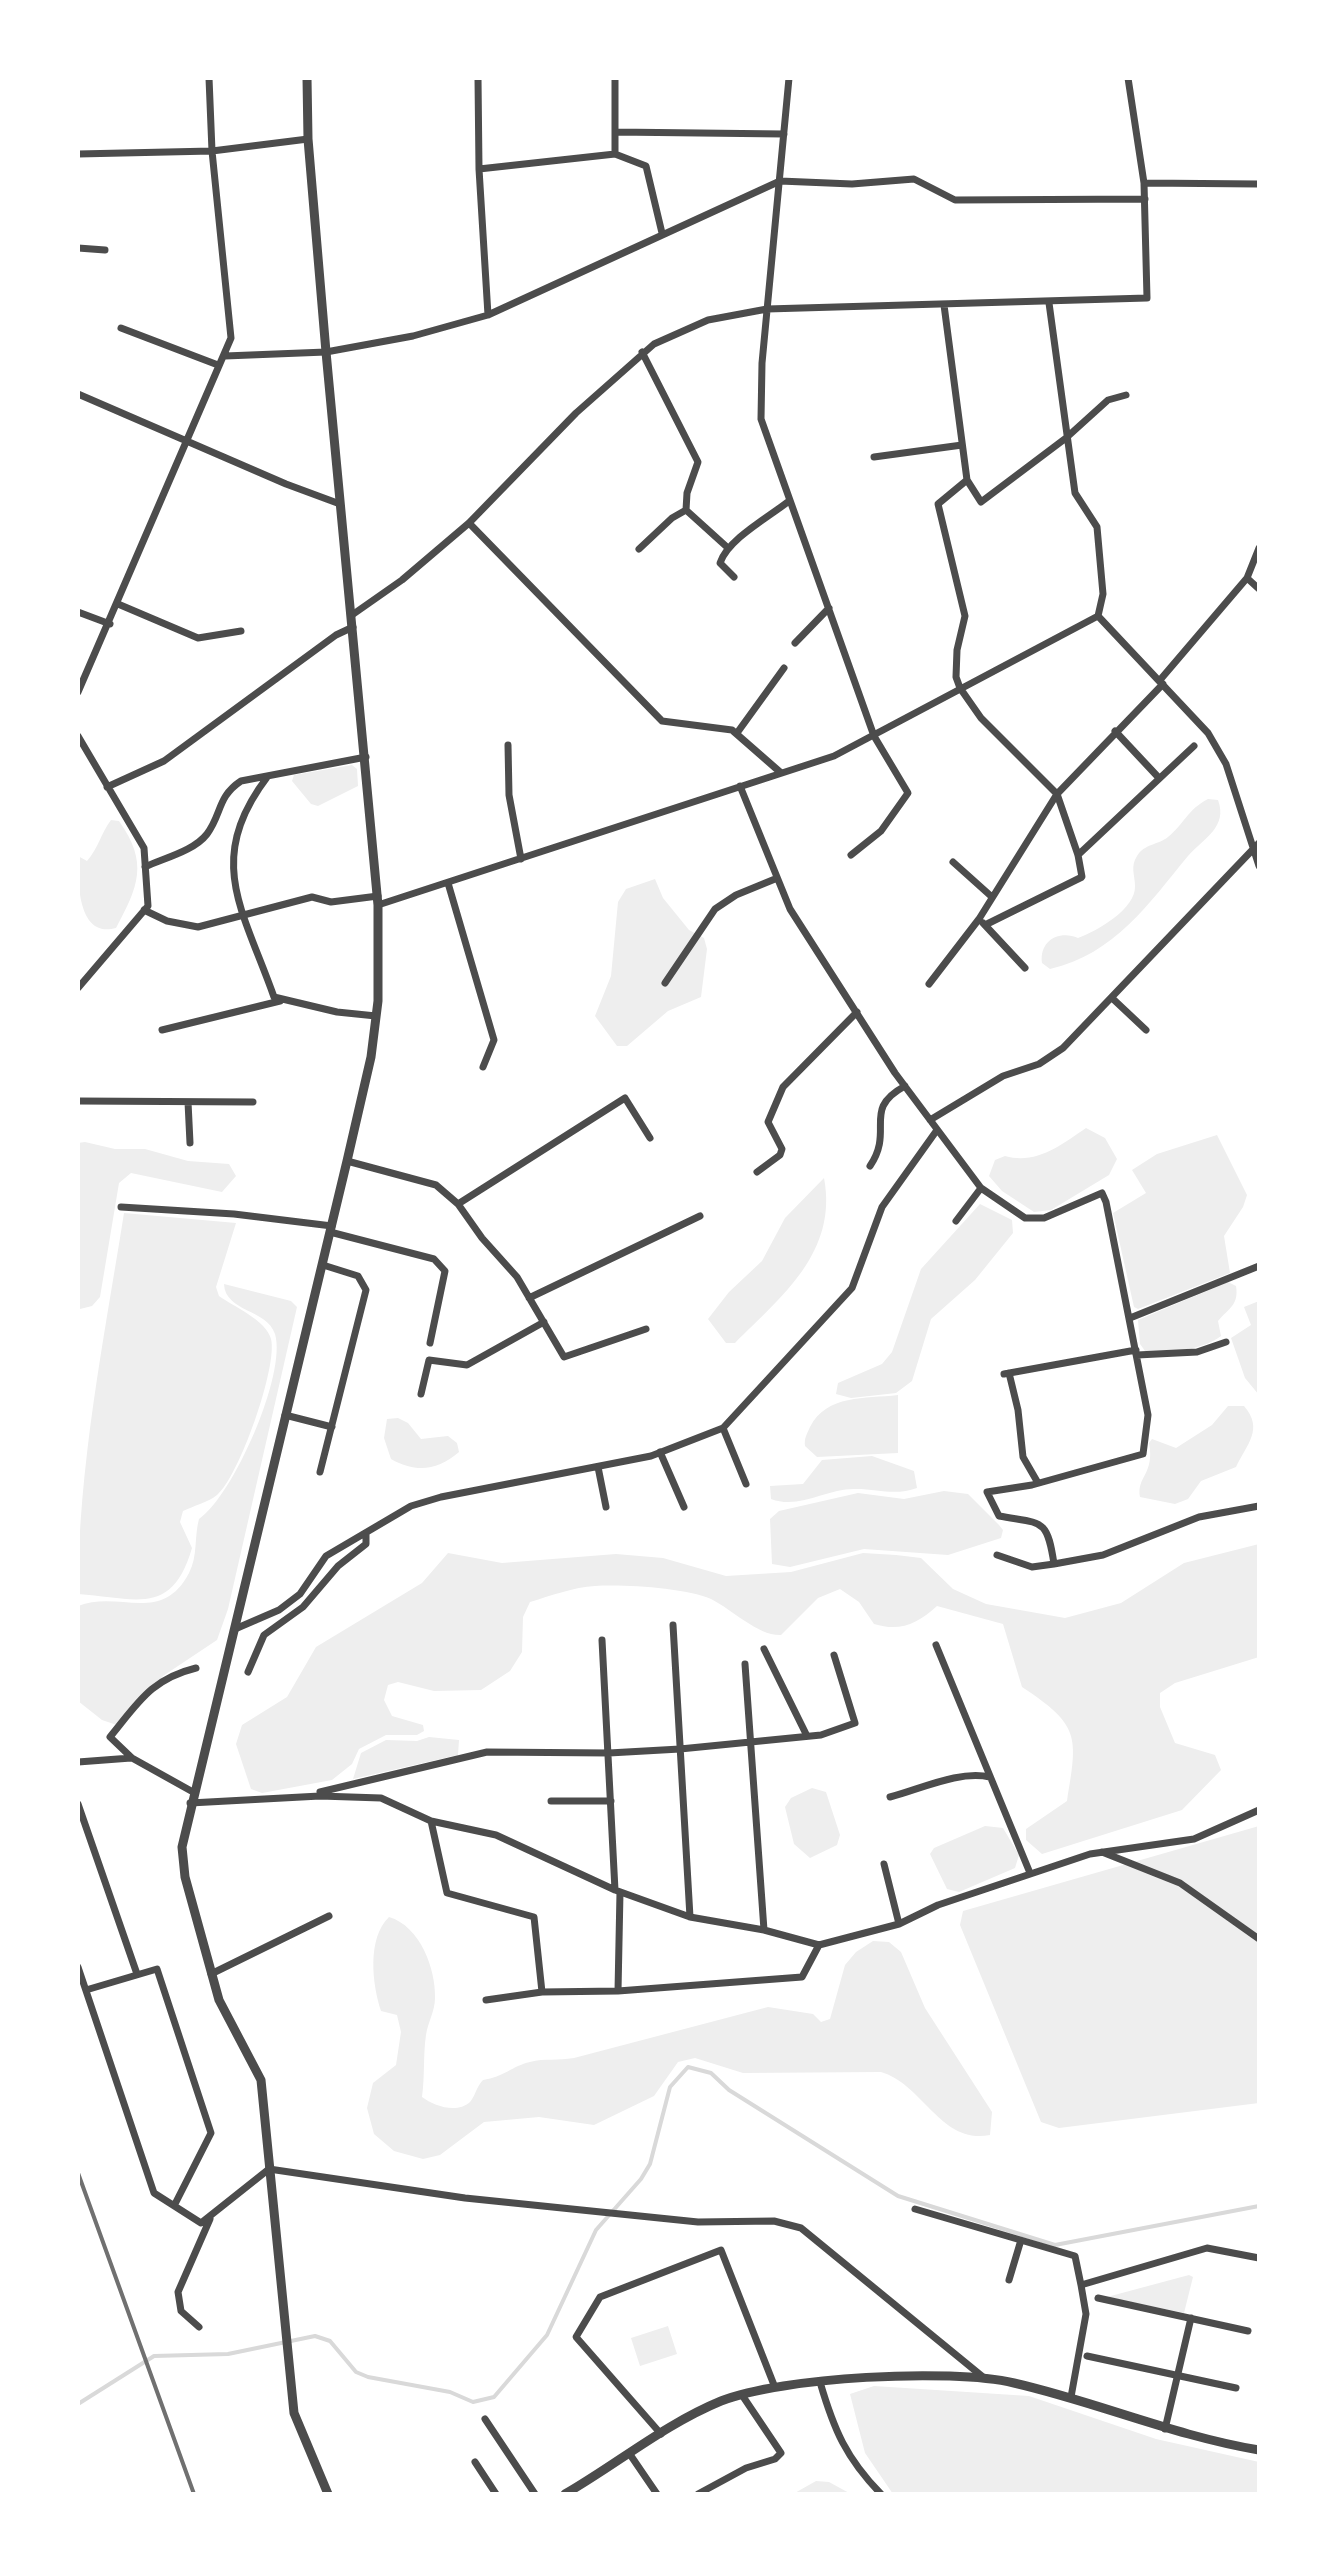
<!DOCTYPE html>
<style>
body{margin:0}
#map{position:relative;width:1337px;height:2572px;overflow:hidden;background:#fff;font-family:"Source Sans 3",sans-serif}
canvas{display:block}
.frame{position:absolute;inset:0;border:80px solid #fff;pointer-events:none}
</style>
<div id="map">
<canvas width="1337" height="2572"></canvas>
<div class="frame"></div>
</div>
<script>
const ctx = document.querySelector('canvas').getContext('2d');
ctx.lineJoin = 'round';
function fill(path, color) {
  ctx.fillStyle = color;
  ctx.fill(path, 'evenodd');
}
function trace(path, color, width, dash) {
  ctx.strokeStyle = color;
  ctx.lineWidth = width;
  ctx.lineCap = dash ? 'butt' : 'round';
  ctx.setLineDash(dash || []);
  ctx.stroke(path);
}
const green = new Path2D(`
 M 352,765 L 357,769 L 358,786 L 318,806 L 311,804 L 292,781 L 294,775 Z
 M 1208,799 L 1218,800 C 1228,827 1204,838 1188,856 C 1149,903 1115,954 1050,969 L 1042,963 C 1039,940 1060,930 1078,938 C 1097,931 1136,909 1135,886 C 1135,875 1130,867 1137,856 C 1144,844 1158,845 1168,837 C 1185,823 1187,810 1208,799 Z
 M 111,820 L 119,821 C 149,863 138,887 116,928 C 77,939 78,880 78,856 L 87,861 C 98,849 101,833 111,820 Z
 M 655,879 L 663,898 L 689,930 L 704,938 L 707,949 L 701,997 L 668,1011 L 627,1046 L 617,1046 L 595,1016 L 611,976 L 618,902 L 626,889 Z
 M 1086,1128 L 1105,1138 L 1117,1159 L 1109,1175 L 1051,1210 L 1034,1212 L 1002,1191 L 989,1176 L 995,1160 L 1005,1156 C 1036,1165 1061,1145 1086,1128 Z
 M 1217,1135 L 1247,1195 L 1243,1207 L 1224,1236 L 1230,1273 L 1138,1309 L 1134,1307 L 1113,1213 L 1146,1193 L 1132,1170 L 1157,1154 Z
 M 85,1142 L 115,1149 L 145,1149 L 188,1161 L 229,1164 L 236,1176 L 222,1192 L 131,1173 L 119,1183 L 100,1297 L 92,1306 L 80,1309 L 78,1143 Z
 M 824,1178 C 838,1252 782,1296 735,1343 L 726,1343 L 708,1319 L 729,1292 L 762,1261 L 785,1218 Z
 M 980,1204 L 1012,1220 L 1013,1233 L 975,1280 L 931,1319 L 912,1381 L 896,1393 L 851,1398 L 836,1394 L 838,1383 L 882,1364 L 892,1352 L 921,1269 Z
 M 124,1213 L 236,1223 L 216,1287 L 219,1296 C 233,1306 267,1321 271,1339 C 278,1366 239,1477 217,1495 C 209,1502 193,1506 183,1511 L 180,1522 L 192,1548 C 172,1617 136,1598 78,1594 C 78,1466 104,1339 124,1213 Z
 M 1228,1282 L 1236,1286 C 1239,1305 1229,1308 1218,1321 L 1221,1336 C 1201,1351 1170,1352 1145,1351 L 1140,1344 L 1138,1320 Z
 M 224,1284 L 291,1301 L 297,1307 L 228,1609 L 217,1640 L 163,1676 L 120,1726 L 102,1720 L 78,1701 L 78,1606 C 119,1590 162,1625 189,1573 C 198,1556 194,1537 199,1519 C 233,1496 287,1374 275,1334 C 267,1309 225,1312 224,1284 Z
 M 1259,1301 L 1259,1395 L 1245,1378 L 1231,1338 L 1251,1325 L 1244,1307 Z
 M 898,1395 L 898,1453 L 817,1457 L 805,1446 C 804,1438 807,1434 810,1427 C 827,1394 865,1399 898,1395 Z
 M 1228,1406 L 1244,1406 C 1264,1429 1247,1444 1236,1467 L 1201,1481 L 1188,1499 L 1175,1504 L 1140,1497 C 1136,1477 1155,1474 1149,1443 L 1152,1439 L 1176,1448 L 1212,1425 Z
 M 398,1418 L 408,1423 L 421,1439 L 448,1436 L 457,1443 L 459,1452 C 437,1471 416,1473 391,1459 L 384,1438 L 387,1419 Z
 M 872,1456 L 914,1471 L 917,1488 C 895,1496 879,1489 856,1489 C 826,1488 800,1510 771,1499 L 770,1486 L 803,1484 L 822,1460 Z
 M 944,1491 L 968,1494 L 999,1525 L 1003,1530 L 1001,1538 L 948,1555 L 864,1549 L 790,1567 L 772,1564 L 770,1519 L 779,1511 L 858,1493 L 904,1499 Z
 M 1259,1544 L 1259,1657 L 1175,1683 L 1160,1693 L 1160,1707 L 1175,1743 L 1215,1755 L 1221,1770 L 1182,1810 L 1042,1854 L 1026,1840 L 1026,1829 L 1067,1801 C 1078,1736 1080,1725 1022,1687 L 1003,1624 L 937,1606 C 917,1624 900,1632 874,1624 L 859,1602 L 840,1589 L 818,1598 L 781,1635 C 758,1636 733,1610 711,1599 C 686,1588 624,1584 595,1586 C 574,1587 550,1596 530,1602 L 523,1617 L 522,1652 L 510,1671 L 481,1690 L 434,1691 L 398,1682 L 388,1685 L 384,1700 L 392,1716 L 423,1725 L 424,1731 L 417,1735 L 386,1735 L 359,1749 L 352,1764 L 332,1780 L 262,1793 L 251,1789 L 236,1744 L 242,1725 L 287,1697 L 316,1647 L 422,1583 L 448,1553 L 502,1563 L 616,1554 L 663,1558 L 726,1576 L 791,1572 L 863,1553 L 896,1555 L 921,1558 L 953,1589 L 986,1604 L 1065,1618 L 1121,1603 L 1184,1563 Z
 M 429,1737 L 459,1740 L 458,1755 L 353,1779 L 361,1753 L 386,1740 L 417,1741 Z
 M 812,1788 L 826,1792 L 840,1835 L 837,1845 L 810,1858 L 794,1844 L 785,1807 L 791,1798 Z
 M 985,1826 L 1003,1828 L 1019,1855 L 1015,1868 L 959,1892 L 947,1889 L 930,1854 L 934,1848 Z
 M 1259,1826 L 1259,2103 L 1059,2128 L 1041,2122 L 960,1925 L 963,1911 Z
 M 389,1917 C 420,1926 436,1969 435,1998 C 435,2011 428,2022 426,2035 C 423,2055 425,2076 422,2097 C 434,2106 457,2114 470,2102 C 476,2095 476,2087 483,2080 C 504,2077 512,2066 530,2062 C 545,2058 558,2061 574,2058 L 768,2007 L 813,2014 L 821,2022 L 830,2019 L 845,1965 L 856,1952 L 873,1941 L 889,1942 L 901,1952 L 925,2008 L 992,2112 L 990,2135 C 941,2145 923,2084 881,2072 L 743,2073 L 695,2058 L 678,2062 L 654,2096 L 594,2125 L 539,2117 L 484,2122 L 440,2155 L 423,2159 L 394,2151 L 374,2134 L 367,2108 L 373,2083 L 396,2065 L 401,2032 L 397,2015 L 381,2011 C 372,1984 367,1938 389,1917 Z
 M 1189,2275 L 1193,2277 L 1184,2313 L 1107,2297 Z
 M 668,2326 L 677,2354 L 640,2366 L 631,2338 Z
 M 874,2386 L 1029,2396 L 1156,2439 L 1259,2462 L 1259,2494 L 893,2494 L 865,2453 L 850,2394 Z
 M 816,2481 L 829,2482 L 851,2494 L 793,2494 Z`);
const stream = new Path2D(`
 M 78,2404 L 154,2356 L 228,2354 L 315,2336 L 330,2341 L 356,2372 L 368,2377 L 450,2392 L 473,2402 L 494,2397 L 547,2335 L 596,2230 L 641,2179 L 650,2164 L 670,2087 L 688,2067 L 711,2073 L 729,2090 L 898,2196 L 1055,2245 L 1259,2206`);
const minor = new Path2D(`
 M 478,78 L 479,169 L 488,315
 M 789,78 L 762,363 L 761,419 L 874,736 L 908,793 L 881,831 L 851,855
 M 1128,78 L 1144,183
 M 615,132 L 784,134
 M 78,154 L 212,151 L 308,139
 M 615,154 L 615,78
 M 479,169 L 615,154 L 646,166 L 662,233
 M 78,248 L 105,250
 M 1049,303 L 1075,493 L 1097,527 L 1103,594 L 1098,616
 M 944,305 L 967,480 L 938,504 L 965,616 L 957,650 L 956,677 L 960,688 L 981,718 L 1057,794 L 1078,855 L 1082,877 L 985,925
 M 121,328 L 218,365
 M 642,352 L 698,462 L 687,493 L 686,510 L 728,548
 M 225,356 L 326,352 L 413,336 L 488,315 L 780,181 L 852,184 L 914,179 L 955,200 L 1145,199
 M 78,394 L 286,484 L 340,504
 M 874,457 L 962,445
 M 967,480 L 981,502 L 1066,438 L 1108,400 L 1126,395
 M 469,523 L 662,721 L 732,730 L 780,772
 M 639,549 L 672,518 L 686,510
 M 734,577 L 720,563 C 728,539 769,517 789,501
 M 1247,578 L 1259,589
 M 118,604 L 198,638 L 241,631
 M 78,612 L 110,624
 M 352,615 L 402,580 L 469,523 L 576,413 L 654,344 L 708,320 L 767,309 L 1147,298 L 1144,183 L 1259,184
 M 1098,616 L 1208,733 L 1226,764 L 1259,866
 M 795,643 L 829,608
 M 1160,680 L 1247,578 L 1259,548
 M 78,692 L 231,338 L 212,151 L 209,78
 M 1115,731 L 1159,778
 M 737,733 L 784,668
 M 78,736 L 144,848 L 148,906 L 78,988
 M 508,745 L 509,795 L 521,859
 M 268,776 C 204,860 243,909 274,997 L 337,1012 L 376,1016
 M 740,786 L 790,909 L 895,1073 L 981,1188 L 1025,1218 L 1044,1218 L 1102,1193 L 1106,1202 L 1148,1415 L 1143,1454 L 1032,1485 L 987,1492 L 999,1516 C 1042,1524 1047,1517 1054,1564 L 1103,1555 L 1199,1517 L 1259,1506
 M 107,787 L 164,761 L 336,635 L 353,627
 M 1078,855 L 1194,746
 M 953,862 L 992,897
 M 145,867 C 164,858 194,851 207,834 C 222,814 217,797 241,781 L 366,757
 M 448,883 L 494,1040 L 483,1067
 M 378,905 L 834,756 L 1098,616
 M 144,910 L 167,921 L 198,927 L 312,897 L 331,902 L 378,896
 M 983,923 L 1025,968
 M 665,983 L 715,909 L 736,895 L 775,879
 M 929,984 L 979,919 L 1057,794 L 1163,684
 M 1112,998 L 1146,1030
 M 162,1030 L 280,1001
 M 78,1101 L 253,1102
 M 188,1102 L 190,1143
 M 930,1120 L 1003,1076 L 1039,1064 L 1063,1048 L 1259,843
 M 347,1161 L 436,1185 L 458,1204 L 482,1238 L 517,1277 L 564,1357 L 646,1329
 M 870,1166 C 895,1129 861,1110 905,1086
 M 757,1172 L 780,1155 L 782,1149 L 768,1122 L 783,1087 L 857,1012
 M 458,1204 L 625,1098 L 650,1138
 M 121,1207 L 234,1214 L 332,1226
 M 956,1221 L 981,1188
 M 330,1232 L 434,1259 L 445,1271 L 430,1343
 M 529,1298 L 700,1216
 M 1130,1318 L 1259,1266
 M 1137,1355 L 1197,1352 L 1226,1342
 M 1009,1373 L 1018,1410 L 1023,1457 L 1038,1483
 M 1004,1374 L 1136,1350
 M 421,1394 L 429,1360 L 467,1365 L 544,1322
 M 285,1415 L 332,1427
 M 723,1428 L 746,1484
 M 660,1452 L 684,1507
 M 598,1467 L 606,1507
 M 320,1472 L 366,1290 L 358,1276 L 323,1265
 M 997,1555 L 1032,1567 L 1054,1564
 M 673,1625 L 690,1917
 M 235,1629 L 279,1610 L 300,1594 L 326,1556 L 411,1506 L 441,1497 L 651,1456 L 723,1428 L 852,1288 L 882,1207 L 937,1130
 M 602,1640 L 615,1890
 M 936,1645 L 1030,1873
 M 764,1649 L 807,1736
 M 745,1664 L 764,1930
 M 248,1672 L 264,1635 L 303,1607 L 338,1566 L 366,1544 L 366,1534
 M 78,1762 L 131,1758
 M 193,1792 L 132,1758 L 110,1737 C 138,1703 151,1679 196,1668
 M 320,1792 L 487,1752 L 609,1753 L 680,1749 L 821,1735 L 855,1723 L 834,1655
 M 890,1797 C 921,1789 959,1770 990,1777
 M 551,1801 L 611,1801
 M 190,1803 L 320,1796 L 381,1798 L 431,1821 L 496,1835 L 615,1890 L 690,1917 L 764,1930 L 819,1945 L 899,1924 L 938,1905 L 1090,1854 L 1194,1839 L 1259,1810
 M 78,1804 L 137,1974
 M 431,1821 L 447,1893 L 534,1917 L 542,1992
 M 1102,1852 L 1180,1883 L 1259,1939
 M 884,1864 L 899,1924
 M 78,1967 L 154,2193 L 201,2223 L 269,2169 L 465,2198 L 698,2222 L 774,2221 L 801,2228 L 983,2377
 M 211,1974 L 329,1916
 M 86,1990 L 157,1969 L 211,2133 L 175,2204
 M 618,1991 L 620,1892
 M 486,2000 L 542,1992 L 618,1991 L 802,1977 L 819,1945
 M 915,2209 L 1075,2256 L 1081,2285
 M 1009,2280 L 1021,2240
 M 1098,2298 L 1248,2331
 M 199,2327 L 181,2311 L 178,2292 L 210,2219
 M 1087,2356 L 1236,2388
 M 820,2382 C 834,2430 846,2458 881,2494
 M 1071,2397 L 1086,2314 L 1081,2285 L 1207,2248 L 1259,2258
 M 485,2419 L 535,2494
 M 1165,2429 L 1191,2318
 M 661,2434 L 576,2337 L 600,2297 L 721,2250 L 774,2385
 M 629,2453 L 657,2494
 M 475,2462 L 496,2494
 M 698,2494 L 746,2468 L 775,2459 L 781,2453 L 742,2395`);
const tertiary = new Path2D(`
 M 307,78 L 308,139 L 326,352 L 378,905 L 378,1001 L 371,1057 L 347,1161 L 182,1847 L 185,1877 L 219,2000 L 261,2080 L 294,2413 L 328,2494
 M 565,2494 C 617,2464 665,2424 721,2401 C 782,2377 950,2368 1014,2383 C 1097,2402 1175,2436 1259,2450`);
const rail = new Path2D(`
 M 78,2173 L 194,2494`);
fill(green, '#eee');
trace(stream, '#d9d9d9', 4);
trace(minor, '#4c4c4c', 7);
trace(tertiary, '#4c4c4c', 9);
trace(rail, '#707070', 4);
</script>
